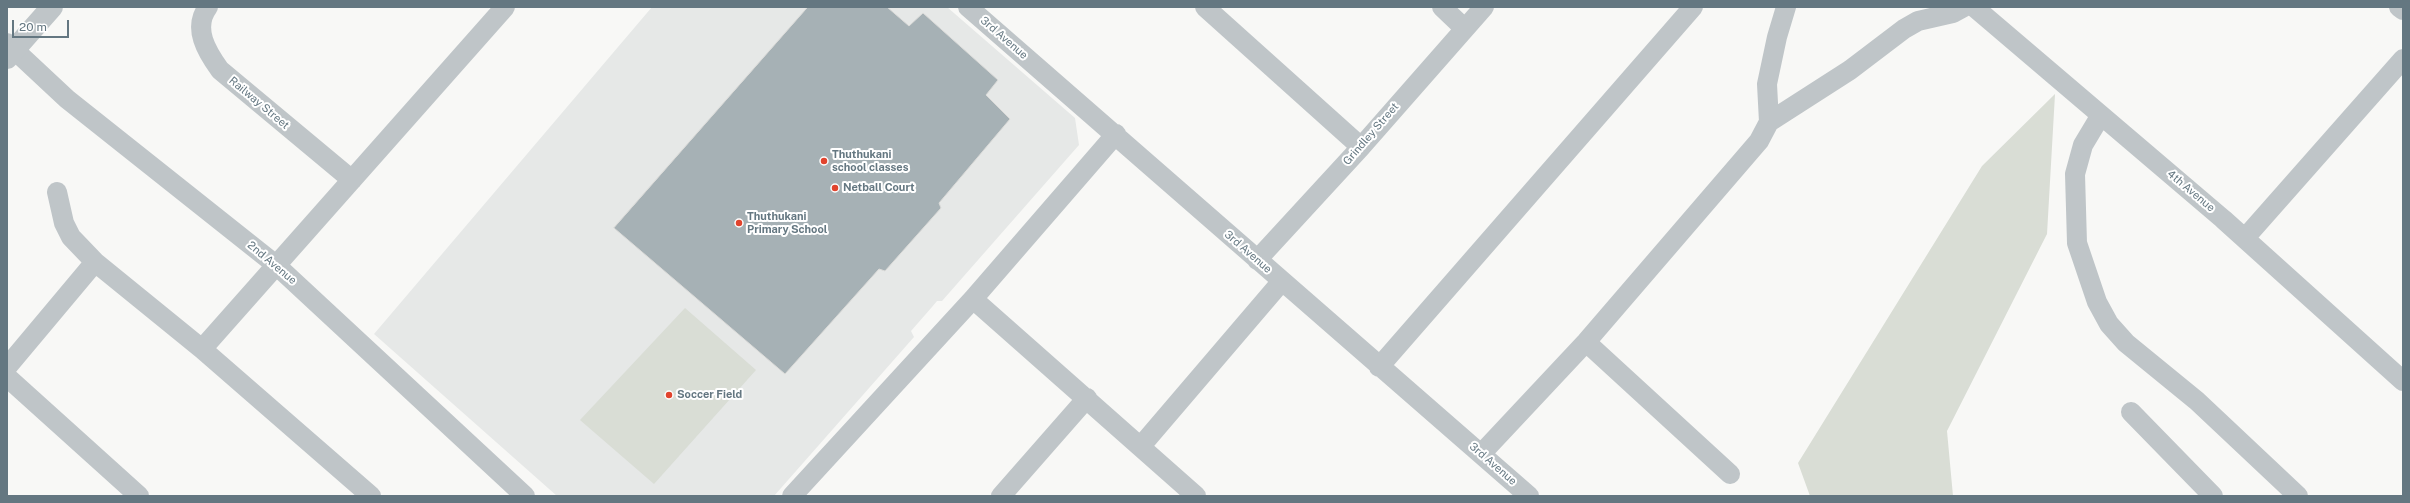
<!DOCTYPE html>
<style>
body{margin:0}
#map{position:relative;width:2410px;height:503px;overflow:hidden;background:#f8f8f6;font-family:"Public Sans",sans-serif}
canvas{display:block}
.frame{position:absolute;inset:0;border:8px solid #647781;pointer-events:none}
.scale{position:absolute;left:12px;top:20px;width:57px;height:18px;box-sizing:border-box;border:2px solid #647781;border-top:0;padding-left:5px;font-size:12px;line-height:14px;white-space:nowrap;color:#647781;-webkit-text-stroke:3px #fff;paint-order:stroke}
</style>
<div id="map">
<canvas width="2410" height="503"></canvas>
<div class="frame"></div>
<div class="scale">20 m</div>
</div>
<script>
const ctx = document.querySelector('canvas').getContext('2d');
ctx.lineJoin = 'round';
function fill(path, color) {
  ctx.fillStyle = color;
  ctx.fill(path, 'evenodd');
}
function trace(path, color, width, dash) {
  ctx.strokeStyle = color;
  ctx.lineWidth = width;
  ctx.lineCap = dash ? 'butt' : 'round';
  ctx.setLineDash(dash || []);
  ctx.stroke(path);
}
function write(font, color, halo, rows, align = 'center') {
  ctx.font = font + ' "Public Sans",sans-serif';
  ctx.lineWidth = 4;
  ctx.setLineDash([]);
  ctx.textBaseline = 'middle';
  ctx.strokeStyle = halo;
  ctx.fillStyle = color;
  for (const [text, x, y, turn = 0] of rows) {
    ctx.save();
    ctx.translate(x, y);
    ctx.rotate((+turn || 0) * Math.PI / 180);
    ctx.textAlign = isNaN(turn) ? turn : align;
    if (halo) ctx.strokeText(text, 0, 0);
    ctx.fillText(text, 0, 0);
    ctx.restore();
  }
}
const built = new Path2D(`
 M 652,7 L 947,7 L 1075,118 L 1079,145 L 942,301 L 937,301 L 932,307 L 911,331 L 914,337 L 774,496 L 557,496 L 374,334 Z`);
const green = new Path2D(`
 M 2055,94 L 2047,234 L 1947,431 L 1953,496 L 1810,496 L 1798,463 L 1982,166 Z
 M 685,308 L 756,370 L 654,484 L 580,420 Z`);
const building = new Path2D(`
 M 808,7 L 887,7 L 909,26 L 923,13 L 998,80 L 986,95 L 1010,119 L 939,203 L 941,208 L 885,271 L 879,269 L 785,374 L 614,228 Z`);
const minor = new Path2D(`
 M 208,7 C 192,28 207,52 220,70 L 352,180
 M 968,7 L 1529,496
 M 1205,7 L 1361,147
 M 1442,7 L 1464,28
 M 1974,7 L 2223,219 L 2403,381
 M 2399,7 L 2403,10
 M 7,43 L 67,99 L 276,265 L 525,496
 M 2101,115 L 2083,145 L 2075,174 L 2077,243 L 2097,302 L 2109,324 L 2126,343 L 2197,401 L 2298,496
 M 1769,122 L 1850,70 L 1904,29 L 1918,21 L 1953,13 L 1964,7
 M 57,192 L 64,223 L 71,237 L 95,262 L 202,349 L 371,496
 M 2245,238 L 2403,59
 M 1257,260 L 1361,147 L 1484,7
 M 973,299 L 1196,496
 M 1586,342 L 1730,474
 M 202,349 L 505,7
 M 7,367 L 95,262
 M 1379,367 L 1693,7
 M 7,377 L 139,496
 M 2131,412 L 2213,496
 M 1141,446 L 1282,281
 M 1481,454 L 1586,342 L 1759,141 L 1769,122 L 1767,84 L 1777,37 L 1786,7
 M 792,496 L 973,299 L 1116,134
 M 1001,496 L 1087,398`);
const tertiary = new Path2D(`
 M 7,58 L 52,7`);
const markers = [
 [824,161,4,"#e1432d"],
 [835,188,4,"#e1432d"],
 [739,223,4,"#e1432d"],
 [669,395,4,"#e1432d"]
];
const streetNames = [
 ["3rd Avenue",1004,38,41],
 ["Railway Street",259,103,40],
 ["Grindley Street",1371,134,-49],
 ["4th Avenue",2191,191,40],
 ["3rd Avenue",1248,252,41],
 ["2nd Avenue",272,263,40],
 ["3rd Avenue",1493,464,41]
];
const poiNames = [
 ["Thuthukani",832,155],
 ["school classes",832,168],
 ["Netball Court",843,188],
 ["Thuthukani",747,217],
 ["Primary School",747,230],
 ["Soccer Field",677,395]
];
fill(built, '#e6e8e7');
fill(green, '#d9ddd5');
fill(building, '#a6b1b5');
trace(building, '#dadad8', 1);
trace(minor, '#bfc5c8', 20);
trace(tertiary, '#bfc5c8', 22);
for (const [x, y, r, color] of markers) {
  const dot = new Path2D();
  dot.arc(x, y, r, 0, 2 * Math.PI);
  ctx.fillStyle = color;
  ctx.fill(dot);
  trace(dot, '#fff', 1.5);
}
write('11px', '#647781', '#fff', streetNames);
write('bold 11px', '#647781', '#fff', poiNames, 'left');
</script>
